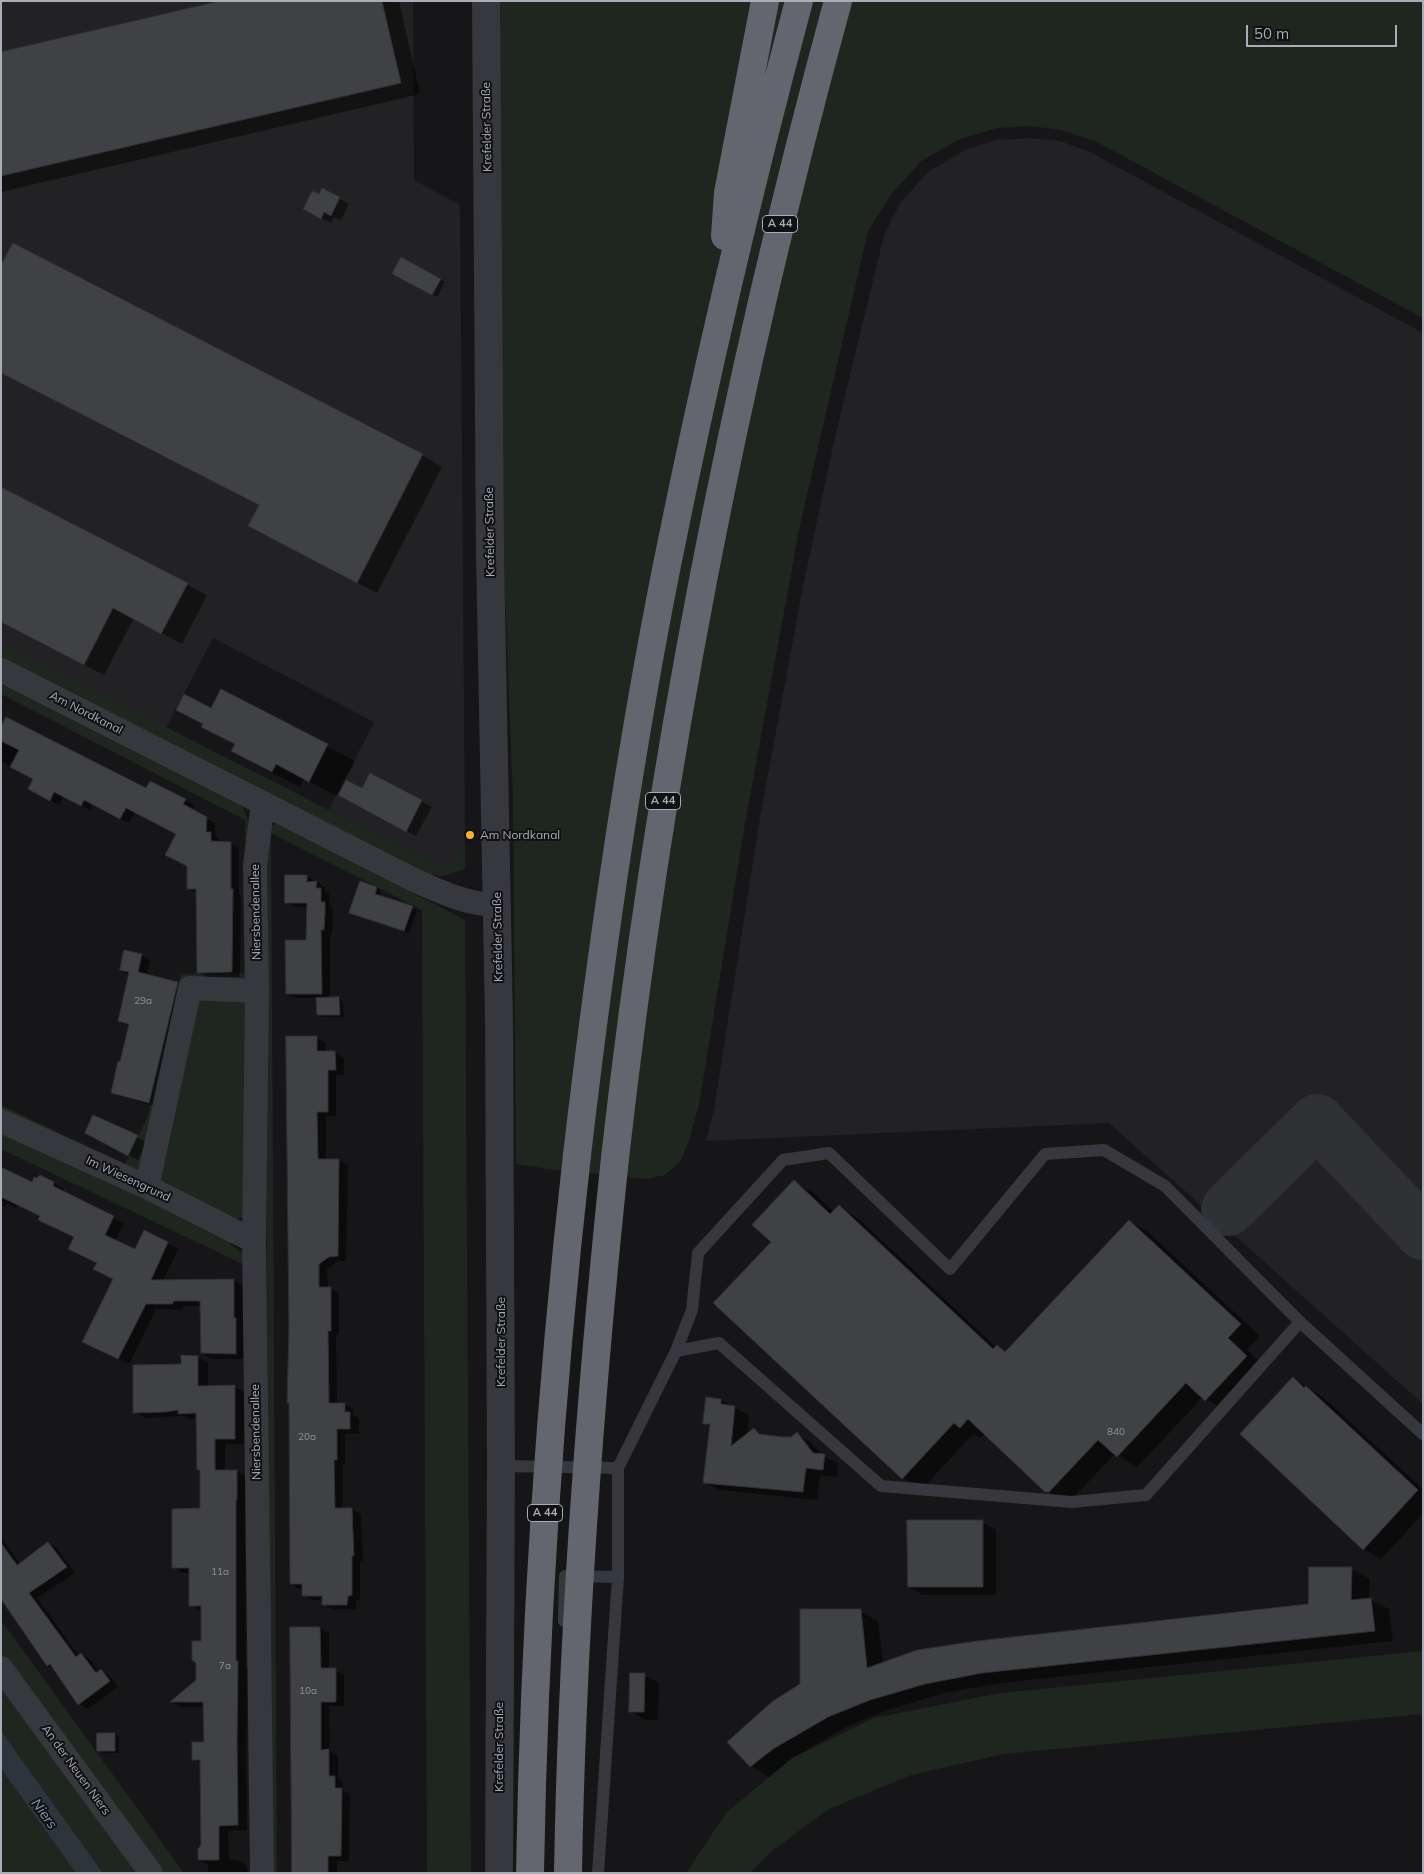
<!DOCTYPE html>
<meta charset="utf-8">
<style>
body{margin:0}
#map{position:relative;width:1424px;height:1874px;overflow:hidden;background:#161618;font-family:Mulish,sans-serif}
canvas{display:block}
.frame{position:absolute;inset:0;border:2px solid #a8adb8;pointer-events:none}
.scale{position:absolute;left:1246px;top:25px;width:151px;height:22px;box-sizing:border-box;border:2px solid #a8adb8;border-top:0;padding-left:6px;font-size:15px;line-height:18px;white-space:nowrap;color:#a8adb8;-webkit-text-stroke:4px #111113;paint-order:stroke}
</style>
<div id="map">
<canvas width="1424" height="1874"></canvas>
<div class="frame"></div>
<div class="scale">50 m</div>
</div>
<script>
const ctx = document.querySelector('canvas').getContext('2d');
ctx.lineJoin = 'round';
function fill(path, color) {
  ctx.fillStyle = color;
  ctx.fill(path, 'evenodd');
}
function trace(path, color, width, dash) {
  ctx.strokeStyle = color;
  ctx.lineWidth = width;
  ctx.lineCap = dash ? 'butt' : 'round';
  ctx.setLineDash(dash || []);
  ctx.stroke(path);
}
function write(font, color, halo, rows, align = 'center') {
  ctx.font = font + ' Mulish,sans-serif';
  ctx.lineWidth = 4;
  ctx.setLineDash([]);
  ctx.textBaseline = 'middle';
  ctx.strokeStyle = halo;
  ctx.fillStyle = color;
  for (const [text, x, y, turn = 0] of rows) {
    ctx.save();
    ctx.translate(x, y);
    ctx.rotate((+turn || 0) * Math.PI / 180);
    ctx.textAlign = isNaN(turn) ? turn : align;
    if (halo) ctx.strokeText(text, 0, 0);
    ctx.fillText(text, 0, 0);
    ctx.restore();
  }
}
const built = new Path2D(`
 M 5,1 L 413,1 L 414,180 L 460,205 L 465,840 L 457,859 L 437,865 L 328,811 L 374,722 L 213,638 L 166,728 L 1,643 L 1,3 Z
 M 1030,138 L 1060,141 L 1090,152 L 1423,333 L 1423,1404 L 1109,1123 L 706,1141 L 714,1109 L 760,818 L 803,586 L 835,437 L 884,235 L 900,203 L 928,172 L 965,150 L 996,140 Z`);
const green = new Path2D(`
 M 495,1 L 1423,1 L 1423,318 L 1095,141 L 1061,130 L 1030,126 L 997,128 L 960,139 L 921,161 L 890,196 L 868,231 L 800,525 L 745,823 L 699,1105 L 690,1137 L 681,1161 L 665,1175 L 647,1179 L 548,1169 L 516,1164 L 513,801 L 503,538 Z
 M 1,643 L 437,865 L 457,859 L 465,840 L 465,869 L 443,876 L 426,874 L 1,657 Z
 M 1,682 L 242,805 L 248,821 L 249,981 L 188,980 L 141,1172 L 1,1111 L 1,1105 L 125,1164 L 147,1118 L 181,974 L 247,973 L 245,820 L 1,694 Z
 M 278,823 L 465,920 L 471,1873 L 427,1873 L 422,910 L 271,833 L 277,1873 L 271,1873 L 264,836 L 265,830 Z
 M 247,999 L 248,1217 L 229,1220 L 159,1180 L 198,1000 Z
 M 1,1127 L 233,1237 L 230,1244 L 249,1258 L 249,1267 L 1,1149 Z
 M 1,1620 L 184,1873 L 159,1873 L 1,1655 Z
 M 1423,1651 L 1423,1714 L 1004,1754 L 911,1775 L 827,1810 L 771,1852 L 750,1873 L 686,1873 L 726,1813 L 792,1758 L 874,1718 L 1000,1693 Z
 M 1,1680 L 140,1873 L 103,1873 L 1,1731 Z
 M 1,1769 L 76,1873 L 1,1873 Z`);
const water = new Path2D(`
 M 1,1731 L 103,1873 L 76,1873 L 1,1769 Z`);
const shadow = new Path2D(`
 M 226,1 L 399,1 L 420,94 L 1,192 L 1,53 Z
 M 323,189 L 349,204 L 341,220 L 334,217 L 331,223 L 314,214 Z
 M 401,259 L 445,282 L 437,297 L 393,273 Z
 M 1,373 L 422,455 L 442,467 L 377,593 L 250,526 L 260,506 Z
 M 1,488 L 207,595 L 182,644 L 134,618 L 104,675 L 1,622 Z
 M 221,690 L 355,761 L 345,780 L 363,790 L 371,775 L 432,807 L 416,836 L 338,794 L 337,796 L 304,779 L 300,787 L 260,767 L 233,751 L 236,745 L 178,709 L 211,709 Z
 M 1,730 L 147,790 L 185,800 L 194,805 L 191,810 L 215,823 L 215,836 L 219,838 L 219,843 L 230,843 L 239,848 L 239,894 L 241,895 L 240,977 L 207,977 L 198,972 L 198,894 L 188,888 L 188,866 L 178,834 L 135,812 L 129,823 L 93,804 L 90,810 L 64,796 L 59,805 L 29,789 L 34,779 L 1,761 Z
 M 307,876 L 325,887 L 325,891 L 329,894 L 330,906 L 333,908 L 332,934 L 330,934 L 330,999 L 339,998 L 343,1001 L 344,1017 L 322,1017 L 318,1015 L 318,998 L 296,998 L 287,993 L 307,941 L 308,907 L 295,907 L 286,902 Z
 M 377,888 L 381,890 L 379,897 L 417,910 L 409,933 L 355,914 Z
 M 141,955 L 150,960 L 147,975 L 178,983 L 186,988 L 158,1107 L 121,1097 L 113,1092 L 130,1026 L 119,1020 L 129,974 L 121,970 Z
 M 317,1038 L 326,1043 L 326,1052 L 335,1053 L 344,1058 L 344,1075 L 336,1075 L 336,1116 L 326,1116 L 326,1160 L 339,1160 L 348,1165 L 346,1261 L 338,1261 L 327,1269 L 328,1288 L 339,1293 L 339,1335 L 336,1335 L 337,1404 L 344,1404 L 353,1409 L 353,1415 L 359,1418 L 359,1434 L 345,1434 L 345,1464 L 343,1465 L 343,1509 L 352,1509 L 361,1514 L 363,1561 L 360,1561 L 360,1600 L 356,1600 L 356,1609 L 332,1609 L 323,1604 L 323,1600 L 312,1600 L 303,1595 L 303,1588 L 300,1589 L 291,1584 L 290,1404 L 288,1403 Z
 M 94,1117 L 147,1142 L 138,1160 L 96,1138 Z
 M 1,1169 L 33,1184 L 54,1183 L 64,1189 L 63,1192 L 124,1223 L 115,1241 L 136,1250 L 145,1232 L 178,1249 L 163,1281 L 233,1280 L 243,1286 L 246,1359 L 212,1359 L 202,1353 L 201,1306 L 184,1306 L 182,1310 L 156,1309 L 129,1364 L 94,1347 L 115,1279 L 75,1237 L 41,1216 L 18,1204 L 16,1208 L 7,1203 L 5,1207 L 1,1205 Z
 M 794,1182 L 814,1193 L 834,1212 L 839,1207 L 858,1218 L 996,1347 L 1007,1352 L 1130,1221 L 1149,1233 L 1260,1336 L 1247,1350 L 1266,1368 L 1226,1411 L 1203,1397 L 1137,1467 L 1115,1454 L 1069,1502 L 1046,1491 L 985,1433 L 980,1438 L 973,1434 L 922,1489 L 903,1478 L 772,1242 Z
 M 198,1357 L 208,1363 L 208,1387 L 234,1386 L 244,1392 L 244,1444 L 225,1444 L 225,1471 L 236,1471 L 247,1477 L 247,1505 L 245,1505 L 246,1667 L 248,1668 L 246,1749 L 247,1830 L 228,1831 L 229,1860 L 237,1860 L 247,1866 L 247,1873 L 208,1873 L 208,1865 L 199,1860 L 202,1846 L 202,1764 L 193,1759 L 205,1743 L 205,1707 L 181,1707 L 172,1702 L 197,1681 L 202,1643 L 202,1611 L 190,1605 L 190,1573 L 183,1573 L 173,1567 L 202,1510 L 202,1472 L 198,1470 L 197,1419 L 189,1419 L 184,1416 L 145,1418 L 135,1412 L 183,1366 Z
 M 1294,1379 L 1324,1398 L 1423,1489 L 1423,1514 L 1381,1559 L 1363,1549 Z
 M 707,1398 L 721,1400 L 749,1415 L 747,1435 L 754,1430 L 765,1436 L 791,1439 L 797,1434 L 811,1442 L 821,1455 L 838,1463 L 837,1477 L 820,1475 L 817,1500 L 719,1490 L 705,1482 L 711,1427 L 704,1423 Z
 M 982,1522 L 996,1530 L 996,1595 L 923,1595 L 909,1587 Z
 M 1,1537 L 20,1564 L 48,1543 L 57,1548 L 75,1573 L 37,1598 L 79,1656 L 81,1654 L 90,1659 L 99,1672 L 101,1670 L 109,1675 L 118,1687 L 88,1709 L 79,1704 L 55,1670 L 48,1666 L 1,1597 Z
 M 1352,1569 L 1370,1579 L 1369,1599 L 1389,1609 L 1393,1641 L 1001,1683 L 944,1693 L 888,1710 L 846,1727 L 791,1759 L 769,1777 L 751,1766 L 801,1684 L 860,1611 L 878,1621 L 883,1664 L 1310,1606 Z
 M 320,1628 L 329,1633 L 329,1670 L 335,1670 L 344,1675 L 344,1706 L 329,1706 L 330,1751 L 338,1756 L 338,1779 L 343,1782 L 343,1790 L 350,1794 L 349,1861 L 337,1861 L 337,1873 L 293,1873 Z
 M 644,1675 L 659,1683 L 658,1720 L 645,1720 L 630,1711 Z
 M 114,1734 L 119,1736 L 119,1753 L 103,1753 L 98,1750 Z`);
const taxiway = new Path2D(`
 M 1228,1209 L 1317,1121 L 1423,1233`);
const building = new Path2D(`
 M 220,1 L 382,1 L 401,83 L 1,176 L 1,52 Z
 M 322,188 L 340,197 L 331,216 L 324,212 L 321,219 L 303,209 L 312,191 L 319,194 Z
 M 13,243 L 423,454 L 357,583 L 248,526 L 259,505 L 1,373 L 1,265 Z
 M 401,257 L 441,279 L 432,295 L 392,274 Z
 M 1,487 L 188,583 L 161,634 L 113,608 L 84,665 L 1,622 Z
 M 221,689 L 328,744 L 309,782 L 276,764 L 272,772 L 231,751 L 235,744 L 201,727 L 203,724 L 176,710 L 184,694 L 211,708 Z
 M 6,717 L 146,788 L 150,781 L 186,799 L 183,804 L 207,817 L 206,832 L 211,832 L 211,841 L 231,842 L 231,889 L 233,889 L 232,972 L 197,973 L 196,889 L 187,889 L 187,866 L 165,855 L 176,834 L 126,808 L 120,819 L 84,800 L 81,806 L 54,792 L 50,801 L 28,789 L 33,779 L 10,767 L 19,750 L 1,741 L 1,727 Z
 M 370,773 L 422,800 L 406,832 L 338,795 L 346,780 L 362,788 Z
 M 285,875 L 307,875 L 307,882 L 317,881 L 316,888 L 321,888 L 321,902 L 325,902 L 325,913 L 324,930 L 321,930 L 322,994 L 286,994 L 285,940 L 306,940 L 307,903 L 285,903 Z
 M 360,881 L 377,887 L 375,894 L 413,906 L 404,931 L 349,913 Z
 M 124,950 L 142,954 L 138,972 L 178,982 L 149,1103 L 111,1093 L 118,1061 L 120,1062 L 129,1024 L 118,1021 L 129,972 L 120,970 Z
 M 339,997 L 340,1015 L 317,1015 L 316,998 Z
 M 286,1036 L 317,1036 L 317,1051 L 335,1051 L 336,1070 L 328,1070 L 328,1112 L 317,1112 L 318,1159 L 339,1159 L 338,1256 L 329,1257 L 319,1264 L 319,1287 L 331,1287 L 331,1331 L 328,1331 L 329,1403 L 345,1403 L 345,1412 L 350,1412 L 350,1429 L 337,1429 L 337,1460 L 334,1460 L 335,1508 L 352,1508 L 354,1556 L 352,1556 L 352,1595 L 348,1596 L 347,1605 L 322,1605 L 322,1596 L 302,1596 L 302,1584 L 290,1584 L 289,1403 L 287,1403 L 289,1329 Z
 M 93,1115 L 138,1135 L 128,1156 L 85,1133 Z
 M 1,1167 L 32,1182 L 34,1177 L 37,1178 L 40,1175 L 54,1182 L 53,1186 L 114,1216 L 105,1235 L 135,1249 L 144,1230 L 168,1242 L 151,1280 L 234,1279 L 234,1318 L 236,1318 L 236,1354 L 201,1353 L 200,1301 L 174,1301 L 172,1304 L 146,1304 L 118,1359 L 82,1342 L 113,1279 L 93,1269 L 97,1263 L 68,1249 L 74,1237 L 38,1220 L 40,1216 L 1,1197 Z
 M 794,1180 L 830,1214 L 839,1205 L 993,1349 L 997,1345 L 1005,1352 L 1129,1220 L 1241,1324 L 1228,1338 L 1247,1356 L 1205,1401 L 1186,1383 L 1117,1457 L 1098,1440 L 1049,1492 L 1045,1492 L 968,1419 L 960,1428 L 954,1423 L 902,1479 L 713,1303 L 771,1242 L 752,1225 Z
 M 181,1355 L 198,1356 L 198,1386 L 235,1385 L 235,1439 L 215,1439 L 215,1470 L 237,1470 L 237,1500 L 236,1500 L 236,1661 L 238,1661 L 237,1742 L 238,1825 L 219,1826 L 219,1860 L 198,1860 L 198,1849 L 201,1845 L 200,1760 L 192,1760 L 192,1742 L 204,1742 L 203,1702 L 170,1702 L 196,1680 L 196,1663 L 192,1660 L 192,1641 L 201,1641 L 201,1606 L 189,1606 L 189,1568 L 172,1568 L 172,1509 L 200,1508 L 200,1470 L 197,1470 L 196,1413 L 178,1414 L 178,1410 L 166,1412 L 133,1413 L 133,1365 L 181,1364 Z
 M 1293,1377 L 1304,1388 L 1306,1386 L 1418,1490 L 1363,1550 L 1240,1434 Z
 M 706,1397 L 721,1399 L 721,1404 L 735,1406 L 731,1446 L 754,1428 L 759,1434 L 783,1437 L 791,1437 L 797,1432 L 813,1453 L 825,1454 L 823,1470 L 806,1468 L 803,1492 L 703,1483 L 710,1424 L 703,1424 Z
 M 907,1520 L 983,1520 L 983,1587 L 908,1587 Z
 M 48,1542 L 67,1567 L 29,1593 L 76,1657 L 81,1653 L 96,1673 L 101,1669 L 110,1681 L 78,1705 L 50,1664 L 47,1666 L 1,1599 L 1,1543 L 17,1565 Z
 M 1309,1567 L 1352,1567 L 1351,1600 L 1371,1598 L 1375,1631 L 982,1673 L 925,1684 L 870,1700 L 828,1717 L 773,1749 L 750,1767 L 727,1742 L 773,1701 L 800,1684 L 800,1609 L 861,1609 L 867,1668 L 917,1650 L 977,1641 L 1308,1604 Z
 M 290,1627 L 320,1627 L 321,1668 L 336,1668 L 336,1702 L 321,1702 L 321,1750 L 329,1749 L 329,1776 L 335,1776 L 335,1788 L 342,1788 L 341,1856 L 328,1856 L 328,1873 L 292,1873 Z
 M 630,1673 L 645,1673 L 644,1712 L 629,1712 Z
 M 97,1733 L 115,1733 L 115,1751 L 97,1751 Z`);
const service = new Path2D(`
 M 676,1351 L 719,1343 L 881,1486 L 1072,1502 L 1146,1495 L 1300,1322
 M 501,1466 L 618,1468 L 676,1351 L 692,1310 L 698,1253 L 783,1160 L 829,1153 L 950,1269 L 1045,1154 L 1104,1150 L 1165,1186 L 1300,1322 L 1423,1434
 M 564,1621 L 565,1576 L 618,1577
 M 598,1873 L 618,1577 L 618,1468`);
const minor = new Path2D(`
 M 1,670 L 414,880 C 441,892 468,905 498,905
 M 1,1121 L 147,1187 L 254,1241
 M 147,1187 L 190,988 L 257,991
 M 1,1668 L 151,1873
 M 262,1873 L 254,1241 L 257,991 L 255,865 L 263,803`);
const tertiary = new Path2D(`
 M 486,1 L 490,554 L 499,1021 L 501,1466 L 499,1873`);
const motorway = new Path2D(`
 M 725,236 L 728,193 L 765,1
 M 577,1155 C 600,958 628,760 667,565 C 705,376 749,188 799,1
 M 615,1158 C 659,767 734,381 838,1`);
const motorwayBridge = new Path2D(`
 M 530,1873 C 534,1633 550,1393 577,1155
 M 568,1873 C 572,1634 590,1395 615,1158`);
const markers = [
 [470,835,5,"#f2b134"]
];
const numberNames = [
 ["29a",143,1001],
 ["840",1116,1432],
 ["20a",307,1437],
 ["11a",220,1572],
 ["7a",225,1666],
 ["10a",308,1691]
];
const shields = [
 [780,224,35],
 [663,801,35],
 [545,1513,35]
];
const shieldNames = [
 ["A 44",780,224],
 ["A 44",663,801],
 ["A 44",545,1513]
];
const streetNames = [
 ["Krefelder Straße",487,127,-91],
 ["Krefelder Straße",490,532,-91],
 ["Am Nordkanal",86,713,27],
 ["Niersbendenallee",256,912,-91],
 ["Krefelder Straße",498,937,-91],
 ["Im Wiesengrund",128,1179,25],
 ["Krefelder Straße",501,1342,-90],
 ["Niersbendenallee",256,1432,-91],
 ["Krefelder Straße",499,1747,-90],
 ["An der Neuen Niers",76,1770,54]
];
const poiNames = [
 ["Am Nordkanal",480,835]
];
const waterNames = [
 ["Niers",44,1814,54]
];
fill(built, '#222225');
fill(green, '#1e261f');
fill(water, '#2c353c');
fill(shadow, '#0007');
trace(taxiway, '#303135', 54);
fill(building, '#404145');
trace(building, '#303034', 1);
trace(service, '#37383d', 12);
trace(minor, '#37383d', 24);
trace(tertiary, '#37383d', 28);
trace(motorway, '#63666e', 28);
trace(motorwayBridge, '#63666e', 28);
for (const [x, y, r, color] of markers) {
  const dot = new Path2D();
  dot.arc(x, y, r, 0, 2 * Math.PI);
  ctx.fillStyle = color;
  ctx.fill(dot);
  trace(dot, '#111113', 2);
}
write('10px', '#8e929b', null, numberNames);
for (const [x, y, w] of shields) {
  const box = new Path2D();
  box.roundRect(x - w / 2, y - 8.5, w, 17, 4);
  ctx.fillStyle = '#111113';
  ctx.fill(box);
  trace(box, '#a8adb8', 1);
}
write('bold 11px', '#a8adb8', null, shieldNames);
write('12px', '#a8adb8', '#111113', streetNames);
write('12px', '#a8adb8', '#111113', poiNames, 'left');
write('italic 14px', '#7f9bb3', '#111113', waterNames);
</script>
